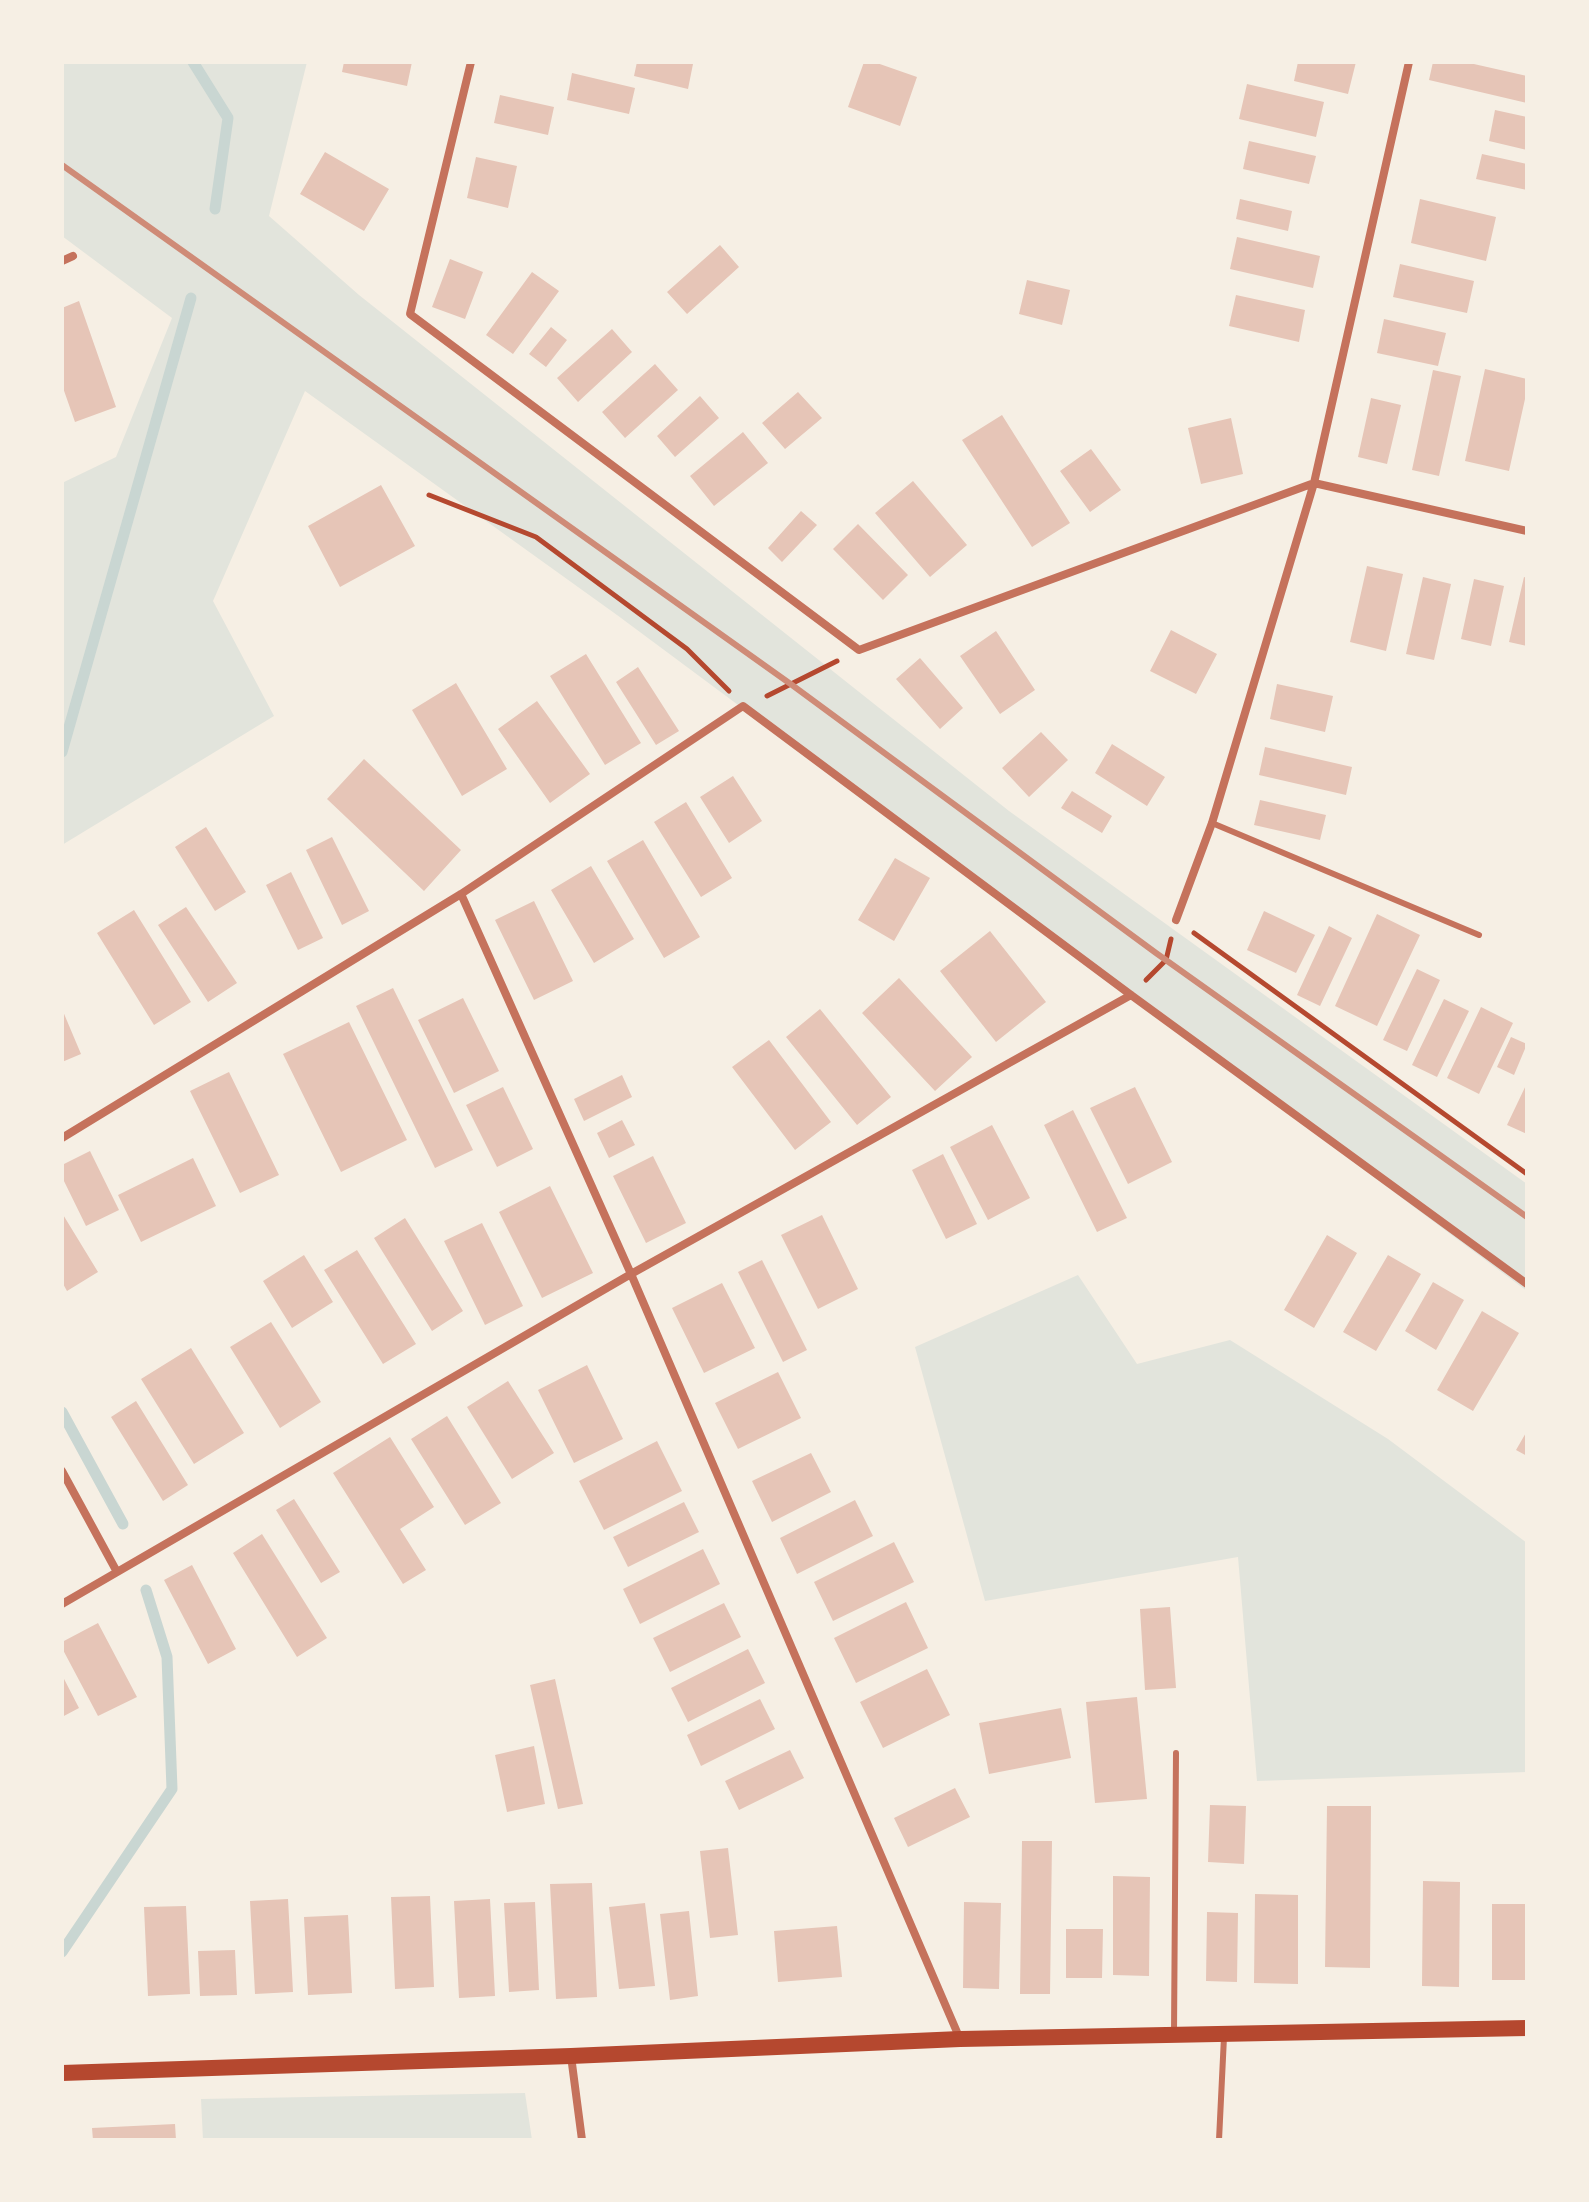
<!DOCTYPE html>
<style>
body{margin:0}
#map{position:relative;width:1589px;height:2202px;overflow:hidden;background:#f6efe4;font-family:Roboto,sans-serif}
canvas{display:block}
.frame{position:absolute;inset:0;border:64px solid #f6efe4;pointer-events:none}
</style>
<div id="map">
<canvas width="1589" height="2202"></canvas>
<div class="frame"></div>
</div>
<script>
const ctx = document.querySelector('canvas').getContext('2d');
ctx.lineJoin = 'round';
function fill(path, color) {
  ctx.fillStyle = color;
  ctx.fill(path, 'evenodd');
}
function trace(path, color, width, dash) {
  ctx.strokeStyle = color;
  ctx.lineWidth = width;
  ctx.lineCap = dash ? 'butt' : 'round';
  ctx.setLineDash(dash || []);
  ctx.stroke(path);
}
const green = new Path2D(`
 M 62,62 L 307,62 L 269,216 L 359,295 L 1009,811 L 1527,1184 L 1527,1291 L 617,615 L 305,391 L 213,601 L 274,716 L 62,845 L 62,483 L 116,457 L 172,318 L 62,236 Z
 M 1078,1275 L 1137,1364 L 1230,1340 L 1388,1439 L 1527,1543 L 1527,1772 L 1257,1781 L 1238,1557 L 985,1601 L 915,1347 Z
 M 525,2093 L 532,2140 L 203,2140 L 201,2099 Z`);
const stream = new Path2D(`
 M 193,62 L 228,118 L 215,209
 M 62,752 L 191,298
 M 62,1412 L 123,1524
 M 62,1952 L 172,1789 L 167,1657 L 146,1590`);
const building = new Path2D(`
 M 344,62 L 412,62 L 407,86 L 342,72 Z
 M 637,62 L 693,64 L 688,89 L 634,76 Z
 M 864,62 L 874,62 L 917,77 L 900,126 L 848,107 Z
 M 1298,62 L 1356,62 L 1348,94 L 1294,81 Z
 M 1433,62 L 1465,62 L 1527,76 L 1527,103 L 1429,80 Z
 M 572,73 L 635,88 L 629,114 L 567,100 Z
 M 1247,84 L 1324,102 L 1316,137 L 1239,119 Z
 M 500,95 L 554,107 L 548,135 L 494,123 Z
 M 1495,110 L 1527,117 L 1527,150 L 1489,141 Z
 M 1249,141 L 1316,156 L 1309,184 L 1243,169 Z
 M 325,152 L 389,189 L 364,231 L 300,194 Z
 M 1482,154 L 1527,164 L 1527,190 L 1476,179 Z
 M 476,157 L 517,166 L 508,208 L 467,198 Z
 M 1240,199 L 1292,211 L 1288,231 L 1236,219 Z
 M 1420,199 L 1496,217 L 1486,261 L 1411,243 Z
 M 1237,237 L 1320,256 L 1313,288 L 1230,269 Z
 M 720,245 L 739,267 L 687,314 L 667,292 Z
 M 450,259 L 483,272 L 465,319 L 432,307 Z
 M 1400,264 L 1474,281 L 1467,313 L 1393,297 Z
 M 532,272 L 559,291 L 513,354 L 486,335 Z
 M 1027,280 L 1070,290 L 1062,325 L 1019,314 Z
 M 1236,295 L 1305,310 L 1299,342 L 1229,326 Z
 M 79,301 L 116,407 L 75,422 L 62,385 L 62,308 Z
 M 1384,319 L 1446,333 L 1438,366 L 1377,353 Z
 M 551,327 L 567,340 L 546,367 L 529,354 Z
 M 612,329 L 632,352 L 578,402 L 557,378 Z
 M 655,364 L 678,390 L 625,438 L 602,412 Z
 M 1485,369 L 1527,379 L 1527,390 L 1509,471 L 1465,461 Z
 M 1433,370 L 1461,376 L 1439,476 L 1412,470 Z
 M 798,392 L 822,418 L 785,449 L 762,423 Z
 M 700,396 L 719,418 L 675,457 L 657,436 Z
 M 1371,398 L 1401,405 L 1387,464 L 1358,457 Z
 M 1002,415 L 1070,523 L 1032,547 L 962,440 Z
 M 1231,418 L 1243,474 L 1201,484 L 1188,428 Z
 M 743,432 L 768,463 L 714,506 L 690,476 Z
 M 1091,449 L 1121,490 L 1090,512 L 1060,471 Z
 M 913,481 L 967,545 L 930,577 L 875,513 Z
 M 381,485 L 415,546 L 340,587 L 308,526 Z
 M 801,511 L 817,525 L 782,562 L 768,548 Z
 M 858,524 L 908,575 L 883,600 L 833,549 Z
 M 1367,566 L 1403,574 L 1386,651 L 1350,642 Z
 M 1423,577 L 1451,584 L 1434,660 L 1406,654 Z
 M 1524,577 L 1527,578 L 1527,646 L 1509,642 Z
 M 1474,579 L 1504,586 L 1491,646 L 1461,639 Z
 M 1171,630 L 1217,654 L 1196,694 L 1150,671 Z
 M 996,631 L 1035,690 L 1000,714 L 960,656 Z
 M 586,654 L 641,743 L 605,765 L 550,676 Z
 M 920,658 L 963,708 L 940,729 L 896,679 Z
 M 638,667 L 679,731 L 656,745 L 616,682 Z
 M 456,683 L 507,769 L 462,796 L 412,710 Z
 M 1277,684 L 1333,696 L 1325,732 L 1270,719 Z
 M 537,701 L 590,774 L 550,803 L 498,729 Z
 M 1041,732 L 1068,760 L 1029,797 L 1002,768 Z
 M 1112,744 L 1165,777 L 1147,806 L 1095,773 Z
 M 1265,747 L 1352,767 L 1346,795 L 1259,775 Z
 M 364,759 L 461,850 L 424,891 L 327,799 Z
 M 733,776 L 762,821 L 729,843 L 700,797 Z
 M 1072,791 L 1112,816 L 1102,833 L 1061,808 Z
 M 1260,800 L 1326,815 L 1320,840 L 1254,825 Z
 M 686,802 L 732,878 L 701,897 L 654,822 Z
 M 206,827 L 246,892 L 215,911 L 175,847 Z
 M 332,837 L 369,911 L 342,925 L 306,850 Z
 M 643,840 L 700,937 L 664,958 L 607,861 Z
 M 895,858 L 930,878 L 894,941 L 858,920 Z
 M 591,866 L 634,939 L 594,963 L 551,890 Z
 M 291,872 L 323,938 L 298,950 L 266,885 Z
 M 534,901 L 573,981 L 534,1000 L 495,920 Z
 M 186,907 L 237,983 L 208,1002 L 158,925 Z
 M 134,910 L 191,1002 L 154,1025 L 97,933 Z
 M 1264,911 L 1315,935 L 1296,973 L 1247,950 Z
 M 1377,914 L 1420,935 L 1377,1026 L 1335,1006 Z
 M 1329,926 L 1352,938 L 1320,1006 L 1297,995 Z
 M 990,931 L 1046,1002 L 996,1042 L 940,971 Z
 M 1417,969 L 1440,980 L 1407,1051 L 1383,1040 Z
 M 899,978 L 972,1057 L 935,1091 L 862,1013 Z
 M 393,988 L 473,1150 L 435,1168 L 356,1006 Z
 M 463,998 L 499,1071 L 454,1093 L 418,1020 Z
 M 1444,999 L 1469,1011 L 1437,1077 L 1412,1065 Z
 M 1481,1007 L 1513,1023 L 1479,1094 L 1447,1078 Z
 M 62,1009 L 81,1054 L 62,1062 Z
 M 820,1009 L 891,1097 L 857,1125 L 786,1037 Z
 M 349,1022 L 407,1140 L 341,1172 L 283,1054 Z
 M 1511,1037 L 1527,1044 L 1514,1075 L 1497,1067 Z
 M 769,1040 L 831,1122 L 795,1150 L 732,1067 Z
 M 229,1072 L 279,1175 L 240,1193 L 190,1091 Z
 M 622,1075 L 632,1097 L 584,1121 L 574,1099 Z
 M 1527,1083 L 1527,1134 L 1507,1125 Z
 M 503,1087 L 533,1149 L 497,1167 L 466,1105 Z
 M 1135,1087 L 1172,1162 L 1128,1184 L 1090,1108 Z
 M 1073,1110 L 1127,1218 L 1097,1232 L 1044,1125 Z
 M 622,1120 L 635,1145 L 609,1158 L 597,1133 Z
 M 992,1125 L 1030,1198 L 988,1220 L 950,1147 Z
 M 90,1151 L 119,1210 L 86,1226 L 62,1177 L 62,1165 Z
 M 943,1154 L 977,1224 L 946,1239 L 912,1170 Z
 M 653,1156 L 686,1223 L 646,1243 L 613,1176 Z
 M 193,1158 L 216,1206 L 141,1242 L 118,1195 Z
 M 550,1186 L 593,1273 L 542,1298 L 499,1212 Z
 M 62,1213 L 98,1272 L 67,1291 L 62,1282 Z
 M 822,1215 L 858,1289 L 818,1309 L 781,1235 Z
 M 405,1218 L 463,1311 L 432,1331 L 374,1238 Z
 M 482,1223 L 523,1306 L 485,1325 L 444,1241 Z
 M 1327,1235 L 1357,1253 L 1314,1328 L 1284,1310 Z
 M 357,1250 L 416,1344 L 383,1364 L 324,1270 Z
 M 304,1255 L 333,1302 L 292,1328 L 263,1281 Z
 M 1388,1255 L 1421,1274 L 1376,1351 L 1343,1332 Z
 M 762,1260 L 807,1350 L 783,1362 L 738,1272 Z
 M 1433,1282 L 1464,1300 L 1436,1350 L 1405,1331 Z
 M 722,1283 L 755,1348 L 704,1373 L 672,1308 Z
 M 1482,1311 L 1519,1333 L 1473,1411 L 1437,1390 Z
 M 271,1322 L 321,1402 L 280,1428 L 230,1347 Z
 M 191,1348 L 244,1433 L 194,1464 L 141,1379 Z
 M 587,1365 L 623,1439 L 574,1463 L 538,1390 Z
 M 778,1372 L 801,1418 L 738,1449 L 715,1403 Z
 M 508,1381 L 554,1453 L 512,1479 L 467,1407 Z
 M 136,1401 L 188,1485 L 163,1501 L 111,1417 Z
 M 447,1416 L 501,1503 L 465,1525 L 411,1439 Z
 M 1527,1431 L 1527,1456 L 1516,1450 Z
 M 390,1437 L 434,1507 L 400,1529 L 426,1570 L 403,1584 L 333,1473 Z
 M 657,1441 L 682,1491 L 604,1530 L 579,1481 Z
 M 811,1453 L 831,1492 L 772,1522 L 752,1481 Z
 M 294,1499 L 340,1572 L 321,1583 L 276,1510 Z
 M 855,1500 L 873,1536 L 797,1574 L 780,1538 Z
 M 684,1502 L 699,1532 L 628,1567 L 613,1537 Z
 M 262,1534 L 327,1638 L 297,1657 L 233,1553 Z
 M 894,1542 L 914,1582 L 833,1621 L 814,1582 Z
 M 703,1549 L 720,1584 L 640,1624 L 623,1589 Z
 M 192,1565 L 236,1649 L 208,1664 L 164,1580 Z
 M 906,1602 L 928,1648 L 856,1683 L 834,1638 Z
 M 724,1603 L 741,1637 L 670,1672 L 653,1638 Z
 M 1170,1607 L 1176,1688 L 1145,1690 L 1140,1609 Z
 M 98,1623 L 137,1697 L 98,1716 L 62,1648 L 62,1642 Z
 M 748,1649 L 765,1683 L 688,1722 L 671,1688 Z
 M 927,1669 L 950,1715 L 883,1748 L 860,1702 Z
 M 62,1675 L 79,1708 L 62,1717 Z
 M 555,1679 L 583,1804 L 558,1809 L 530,1685 Z
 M 1137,1697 L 1147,1799 L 1095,1803 L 1086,1702 Z
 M 760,1699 L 775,1729 L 701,1766 L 687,1735 Z
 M 1061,1708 L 1071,1758 L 989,1774 L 979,1723 Z
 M 534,1746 L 545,1804 L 507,1812 L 495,1755 Z
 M 790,1750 L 804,1778 L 739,1810 L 725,1781 Z
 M 955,1788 L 970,1817 L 908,1847 L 894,1818 Z
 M 1210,1805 L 1246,1806 L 1244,1864 L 1208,1862 Z
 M 1327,1806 L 1371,1806 L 1370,1968 L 1325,1967 Z
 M 1022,1841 L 1052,1841 L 1050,1994 L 1020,1994 Z
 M 728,1848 L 738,1935 L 710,1938 L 700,1851 Z
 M 1113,1876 L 1150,1877 L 1149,1976 L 1113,1975 Z
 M 1423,1881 L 1460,1882 L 1459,1987 L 1422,1986 Z
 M 592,1883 L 597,1997 L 556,1999 L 550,1884 Z
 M 1255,1894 L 1298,1895 L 1298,1984 L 1254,1983 Z
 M 430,1896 L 434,1987 L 395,1989 L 391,1897 Z
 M 288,1899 L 293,1992 L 255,1994 L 250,1901 Z
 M 490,1899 L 495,1996 L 459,1998 L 454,1901 Z
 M 535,1902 L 539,1990 L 509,1992 L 504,1903 Z
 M 964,1902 L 1001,1903 L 999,1989 L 963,1988 Z
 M 645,1903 L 655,1986 L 619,1989 L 609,1907 Z
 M 1492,1904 L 1527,1904 L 1527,1980 L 1492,1980 Z
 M 186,1906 L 190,1994 L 148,1996 L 144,1907 Z
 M 689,1911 L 698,1996 L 670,2000 L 660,1914 Z
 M 1207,1912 L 1238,1913 L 1237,1982 L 1206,1981 Z
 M 348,1915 L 352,1993 L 308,1995 L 304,1917 Z
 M 837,1926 L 842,1977 L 778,1982 L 774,1931 Z
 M 1066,1929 L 1103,1929 L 1102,1978 L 1066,1978 Z
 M 235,1950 L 237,1995 L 200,1996 L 198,1951 Z
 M 175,2124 L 176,2140 L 93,2140 L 92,2128 Z`);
const path = new Path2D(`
 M 429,495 L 536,537 L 687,649 L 729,691
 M 767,696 L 837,661
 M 1194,933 L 1527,1174
 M 1146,980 L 1166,960 L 1171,939`);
const service = new Path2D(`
 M 1212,823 L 1479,935
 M 1174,2033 L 1176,1753
 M 1219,2140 L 1224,2037`);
const minor = new Path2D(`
 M 471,62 L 410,314 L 859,650 L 1314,483 L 1527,531
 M 62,261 L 73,256
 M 461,894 L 631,1274 L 960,2039
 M 1176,920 L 1212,823 L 1314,483 L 1409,62
 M 62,1138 L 461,894 L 743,706 L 1131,995 L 1527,1284
 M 62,1471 L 117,1572
 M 62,1604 L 631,1274 L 1131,995
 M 571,2056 L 582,2140`);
const secondary = new Path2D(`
 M 62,2073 L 571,2056 L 960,2039 L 1527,2028`);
const rail = new Path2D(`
 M 62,165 L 792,685 L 1156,953 L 1527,1217`);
fill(green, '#e2e4dc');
trace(stream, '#c9d6d2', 11);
fill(building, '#e6c5b7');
trace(path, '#b5482f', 5);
trace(service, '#c5725c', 6);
trace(minor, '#c5725c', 8);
trace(secondary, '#b5482f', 16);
trace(rail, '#cf8b77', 6);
</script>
